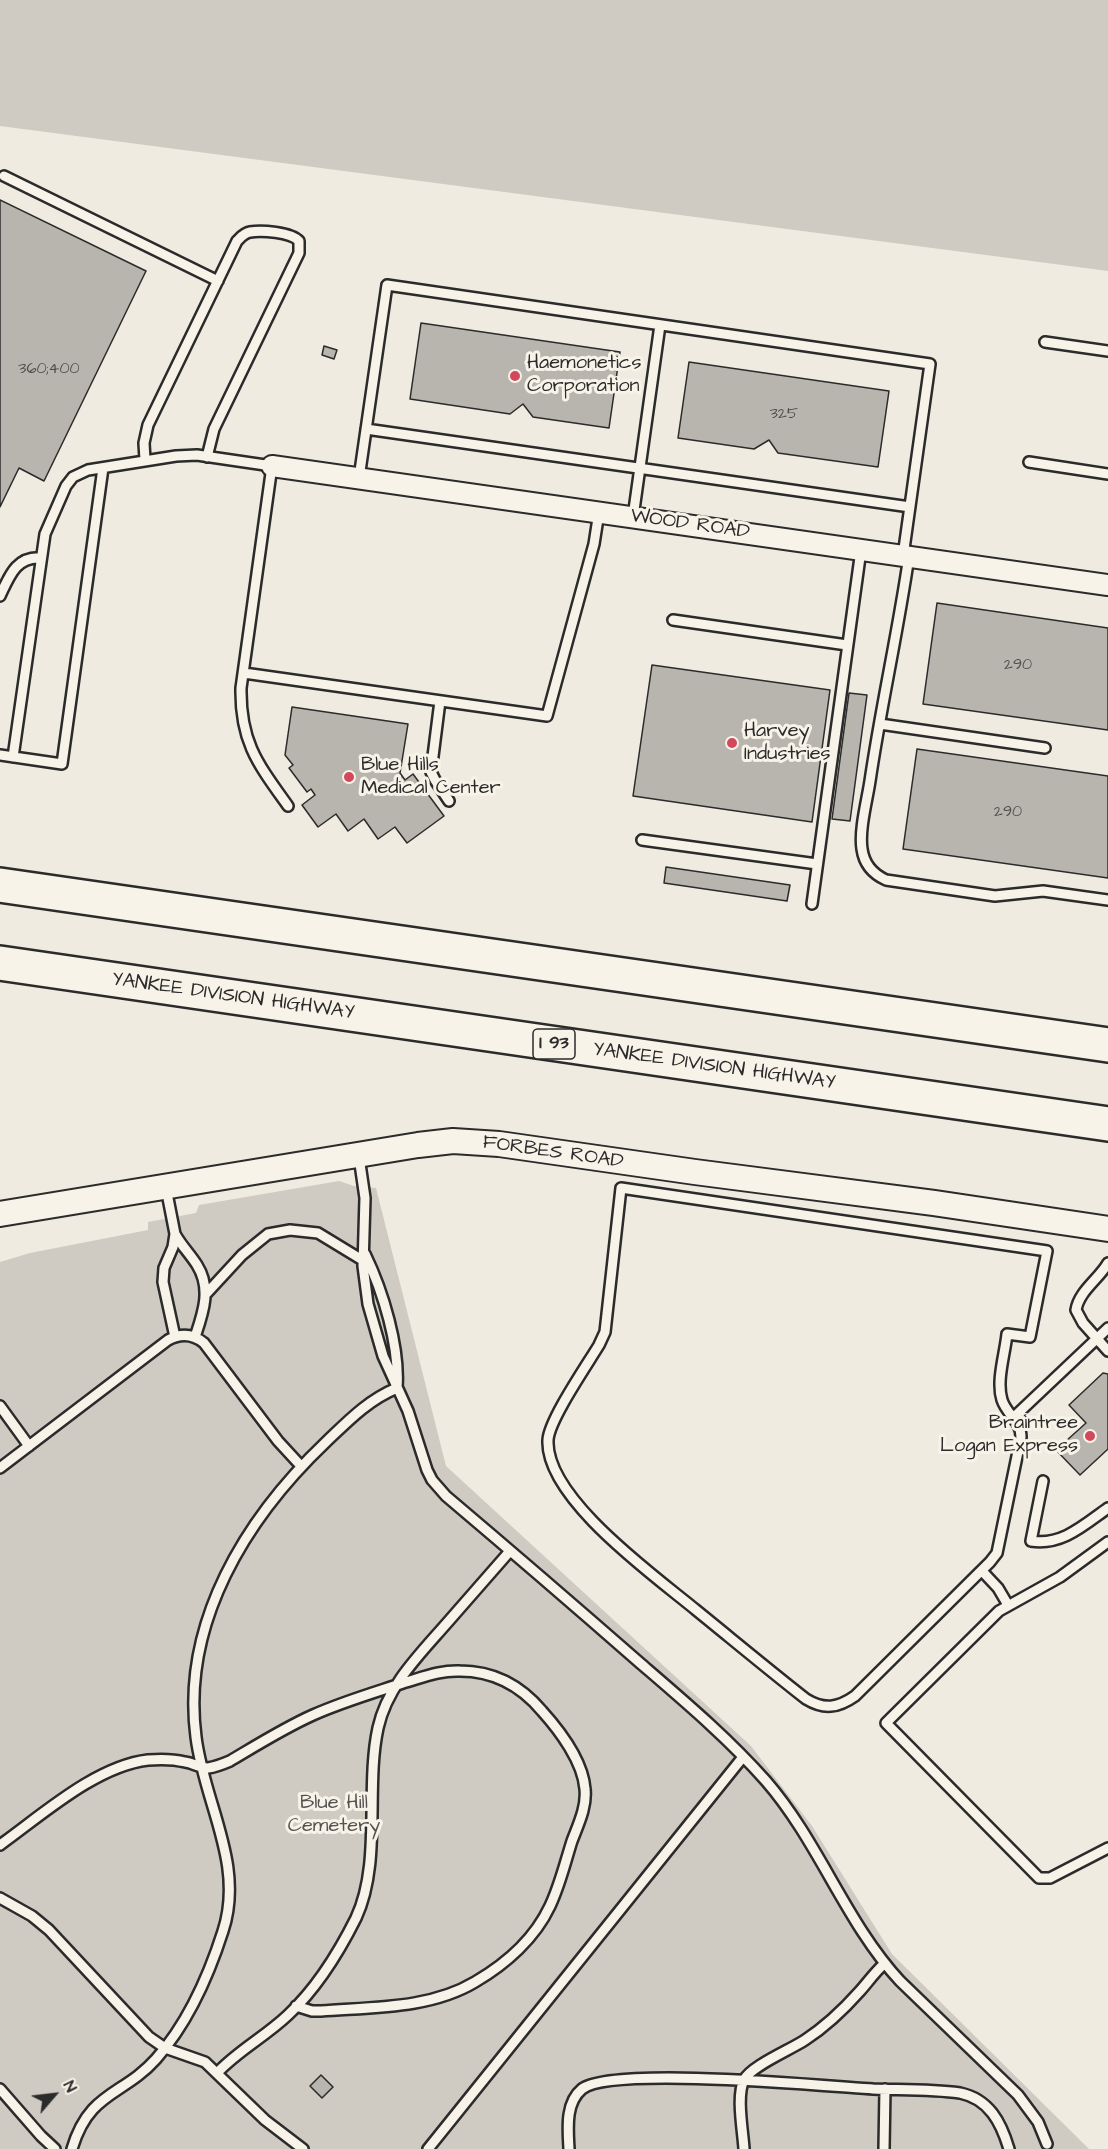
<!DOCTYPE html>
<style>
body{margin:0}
#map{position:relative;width:1108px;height:2149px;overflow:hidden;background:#efebe0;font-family:"Architects Daughter",sans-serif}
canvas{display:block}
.north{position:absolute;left:24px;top:2065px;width:60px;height:60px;-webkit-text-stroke:4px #f7f3e8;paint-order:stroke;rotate:62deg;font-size:16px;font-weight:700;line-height:24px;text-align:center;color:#2b2b2b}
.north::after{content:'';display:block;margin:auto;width:21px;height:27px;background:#2b2b2b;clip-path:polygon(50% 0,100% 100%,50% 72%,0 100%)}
</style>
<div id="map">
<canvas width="1108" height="2149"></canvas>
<div class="north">N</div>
</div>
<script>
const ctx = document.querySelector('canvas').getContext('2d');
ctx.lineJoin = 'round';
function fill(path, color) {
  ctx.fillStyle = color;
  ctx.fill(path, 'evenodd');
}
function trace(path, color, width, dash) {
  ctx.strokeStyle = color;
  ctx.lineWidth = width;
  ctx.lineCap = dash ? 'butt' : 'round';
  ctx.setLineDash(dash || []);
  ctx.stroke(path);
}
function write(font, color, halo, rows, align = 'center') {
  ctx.font = font + ' "Architects Daughter",sans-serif';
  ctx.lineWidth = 6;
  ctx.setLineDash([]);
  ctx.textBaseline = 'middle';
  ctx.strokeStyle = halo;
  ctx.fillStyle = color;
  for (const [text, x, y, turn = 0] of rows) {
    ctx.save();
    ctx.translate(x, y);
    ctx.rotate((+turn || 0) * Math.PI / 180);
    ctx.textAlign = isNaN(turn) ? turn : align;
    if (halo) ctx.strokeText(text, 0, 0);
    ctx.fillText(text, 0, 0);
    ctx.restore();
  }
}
const green = new Path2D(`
 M 0,0 L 1108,0 L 1108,271 L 0,126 Z
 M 339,1181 L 354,1186 L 376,1188 L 446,1466 L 751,1746 L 812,1826 L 892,1954 L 1089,2149 L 0,2149 L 0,1262 L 30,1253 L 148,1230 L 148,1222 L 196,1213 L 199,1205 Z`);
const building = new Path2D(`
 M 0,200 L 146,271 L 44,481 L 19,468 L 0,507 Z
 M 421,323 L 620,352 L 609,428 L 533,417 L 523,404 L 510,414 L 410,399 Z
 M 324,346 L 337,350 L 334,359 L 322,355 Z
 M 689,362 L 889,391 L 878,467 L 778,453 L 769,440 L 754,449 L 678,438 Z
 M 937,603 L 1108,628 L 1108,730 L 923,704 Z
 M 652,665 L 830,690 L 812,822 L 633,796 Z
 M 849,693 L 867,695 L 850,821 L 832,819 Z
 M 292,707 L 408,724 L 400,773 L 405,780 L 413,774 L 444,816 L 407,843 L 395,827 L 378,839 L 364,819 L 348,831 L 336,814 L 318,827 L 302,805 L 315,795 L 311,789 L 307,792 L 289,768 L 293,765 L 285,755 Z
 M 917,749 L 1108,776 L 1108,878 L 903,849 Z
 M 666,867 L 790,885 L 787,901 L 664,883 Z
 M 1103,1373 L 1108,1374 L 1108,1449 L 1080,1475 L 1056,1450 L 1086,1423 L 1069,1405 Z
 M 321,2075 L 333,2087 L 322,2098 L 310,2086 Z`);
const service = new Path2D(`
 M 4,176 L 218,281
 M 1045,342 L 1108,351
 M 366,429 L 910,507
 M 145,460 L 144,443 L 148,425 L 237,241 C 241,237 244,233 250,232 C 261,230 291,232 299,241 L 299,253 L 214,429 L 207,457
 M 1029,462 L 1108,474
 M 359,478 L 387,285 L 930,364 L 903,556
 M 633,517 L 660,325
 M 909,556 C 898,632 881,706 870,781 C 867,801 859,830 862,849 C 864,864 873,874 886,880 L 995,896 L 1043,891 L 1108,900
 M 0,596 C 9,577 16,556 41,558
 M 673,620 L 847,645
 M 244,673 L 547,716 L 594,544 L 599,512
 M 440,701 L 431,772 L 435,780 L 449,801
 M 880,724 L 1045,748
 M 0,755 L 62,764 L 103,468
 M 13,757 L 45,534 L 66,486 L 73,477 L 88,470 L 176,456 L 197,455 L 272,466 L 241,688 C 240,742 258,764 288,806
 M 642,840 L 817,864
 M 812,904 L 861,550
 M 359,1157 L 365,1198 L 363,1266 L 368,1304 L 383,1356 L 408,1411 L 427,1470 L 432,1480 L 446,1496 C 511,1551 576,1607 640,1663 C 683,1700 728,1738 766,1781 C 819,1842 846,1923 900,1981 L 1018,2095 L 1038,2122 L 1047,2144
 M 166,1188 L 175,1234 L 173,1247 L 164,1268 L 163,1282 L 175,1337
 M 621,1188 L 1047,1251 L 1030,1337 L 1007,1334 C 1005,1354 996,1381 1002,1400 C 1007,1415 1021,1421 1021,1437 L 997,1553 L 990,1562 L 855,1696 C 838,1708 824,1710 806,1699 C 769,1670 733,1640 696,1610 C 655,1576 545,1498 548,1440 C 549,1420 587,1365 599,1345 L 605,1332 Z
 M 175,1234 C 181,1245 190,1254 197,1265 C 212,1289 203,1313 195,1337
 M 365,1254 C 383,1291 400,1347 397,1388
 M 1108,1263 C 1099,1279 1079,1291 1076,1310 L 1083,1323 L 1108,1351
 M 206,1294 L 242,1255 L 268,1234 L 290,1230 L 318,1233 L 364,1261
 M 0,1406 L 29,1446
 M 1014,1417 L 1108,1328
 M 0,1468 L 168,1340 C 181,1333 193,1334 204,1343 L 278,1441 L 301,1466
 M 1043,1481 L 1031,1541 C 1062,1546 1084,1525 1108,1508
 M 1108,1542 L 1060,1577 L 999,1611 L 886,1723 L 1039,1878 L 1050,1878 L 1108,1848
 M 982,1571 L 998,1588 L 1008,1605
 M 0,1845 C 42,1815 96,1766 148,1760 C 160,1759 173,1759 185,1762 C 193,1763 200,1768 208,1768 C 215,1767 223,1764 230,1761 C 257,1745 284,1728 313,1715 C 342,1702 373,1693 403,1683 C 421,1678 440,1670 460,1671 C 493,1671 521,1686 542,1711 C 560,1731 583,1762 585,1789 C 587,1807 578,1825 572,1841 C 565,1863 560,1885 550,1906 C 535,1938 506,1964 475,1982 C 430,2009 372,2007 321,2011 L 312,2011 L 296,2006
 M 0,1898 L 32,1916 L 49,1930 L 149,2037 L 165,2048 L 205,2062 L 265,2120 L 303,2149
 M 218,2072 C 239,2050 266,2036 288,2015 C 316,1989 339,1952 356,1918 C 382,1862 365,1788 378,1728 C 387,1686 420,1654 447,1623 C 468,1599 489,1575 510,1551
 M 0,2089 L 41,2136 L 55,2149
 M 72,2149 C 89,2091 123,2096 156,2059 C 187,2024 209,1975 223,1931 C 245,1864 204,1803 196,1737 C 181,1623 246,1518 326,1442 C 348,1421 368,1400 397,1388
 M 428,2149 L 743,1757
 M 569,2149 C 568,2129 565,2103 582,2089 C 611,2066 826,2086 873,2089 C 902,2090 931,2089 960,2093 C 989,2099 1001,2122 1009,2149
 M 744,2149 C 743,2131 736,2096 744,2080 C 751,2066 790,2050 805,2040 C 825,2027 844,2009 860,1991 C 868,1982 875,1972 884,1964
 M 884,2149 L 885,2089`);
const minor = new Path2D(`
 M 272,466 L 1108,585`);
const tertiary = new Path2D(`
 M 0,1214 L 418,1145 L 453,1141 L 499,1144 L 695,1172 L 934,1203 L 1108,1229`);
const motorway = new Path2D(`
 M 0,885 L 1108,1045
 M 0,963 L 1108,1124`);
const markers = [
 [515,376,6,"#d1495b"],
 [732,743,6,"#d1495b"],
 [349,777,6,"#d1495b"],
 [1090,1436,6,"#d1495b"]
];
const numberNames = [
 ["360;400",49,370],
 ["325",784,415],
 ["290",1018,666],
 ["290",1008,813]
];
const shields = [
 [554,1044,42]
];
const shieldNames = [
 ["I 93",554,1044]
];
const poiNames = [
 ["Haemonetics",527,364],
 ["Corporation",527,387],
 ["Harvey",744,732],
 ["Industries",744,755],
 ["Blue Hills",361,766],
 ["Medical Center",361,789],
 ["Braintree",1078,1424,"right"],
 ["Logan Express",1078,1447,"right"]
];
const streetNames = [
 ["WOOD ROAD",690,525,8],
 ["YANKEE DIVISION HIGHWAY",233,997,8],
 ["YANKEE DIVISION HIGHWAY",714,1067,8],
 ["FORBES ROAD",553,1153,8]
];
const parkNames = [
 ["Blue Hill",334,1804],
 ["Cemetery",334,1827]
];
fill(green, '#cfcbc2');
fill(building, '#b8b5ae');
trace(building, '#2b2b2b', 1.5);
trace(service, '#2b2b2b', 14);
trace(minor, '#2b2b2b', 24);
trace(tertiary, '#2b2b2b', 28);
trace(motorway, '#2b2b2b', 38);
trace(service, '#f7f3e8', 9);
trace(minor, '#f7f3e8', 20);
trace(tertiary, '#f7f3e8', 24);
trace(motorway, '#f7f3e8', 33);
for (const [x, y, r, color] of markers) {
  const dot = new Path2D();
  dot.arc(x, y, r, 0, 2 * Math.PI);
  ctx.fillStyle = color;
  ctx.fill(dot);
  trace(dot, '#f7f3e8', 2);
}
write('16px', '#4e4e4c', null, numberNames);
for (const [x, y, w] of shields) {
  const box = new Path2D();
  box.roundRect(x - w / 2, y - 15, w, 30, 4.5);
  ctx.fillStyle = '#f7f3e8';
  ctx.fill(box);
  trace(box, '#2b2b2b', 1.5);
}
write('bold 18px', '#2b2b2b', null, shieldNames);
write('20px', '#2b2b2b', '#f7f3e8', poiNames, 'left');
write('20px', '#2b2b2b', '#f7f3e8', streetNames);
write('20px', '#545351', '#f7f3e8', parkNames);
</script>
